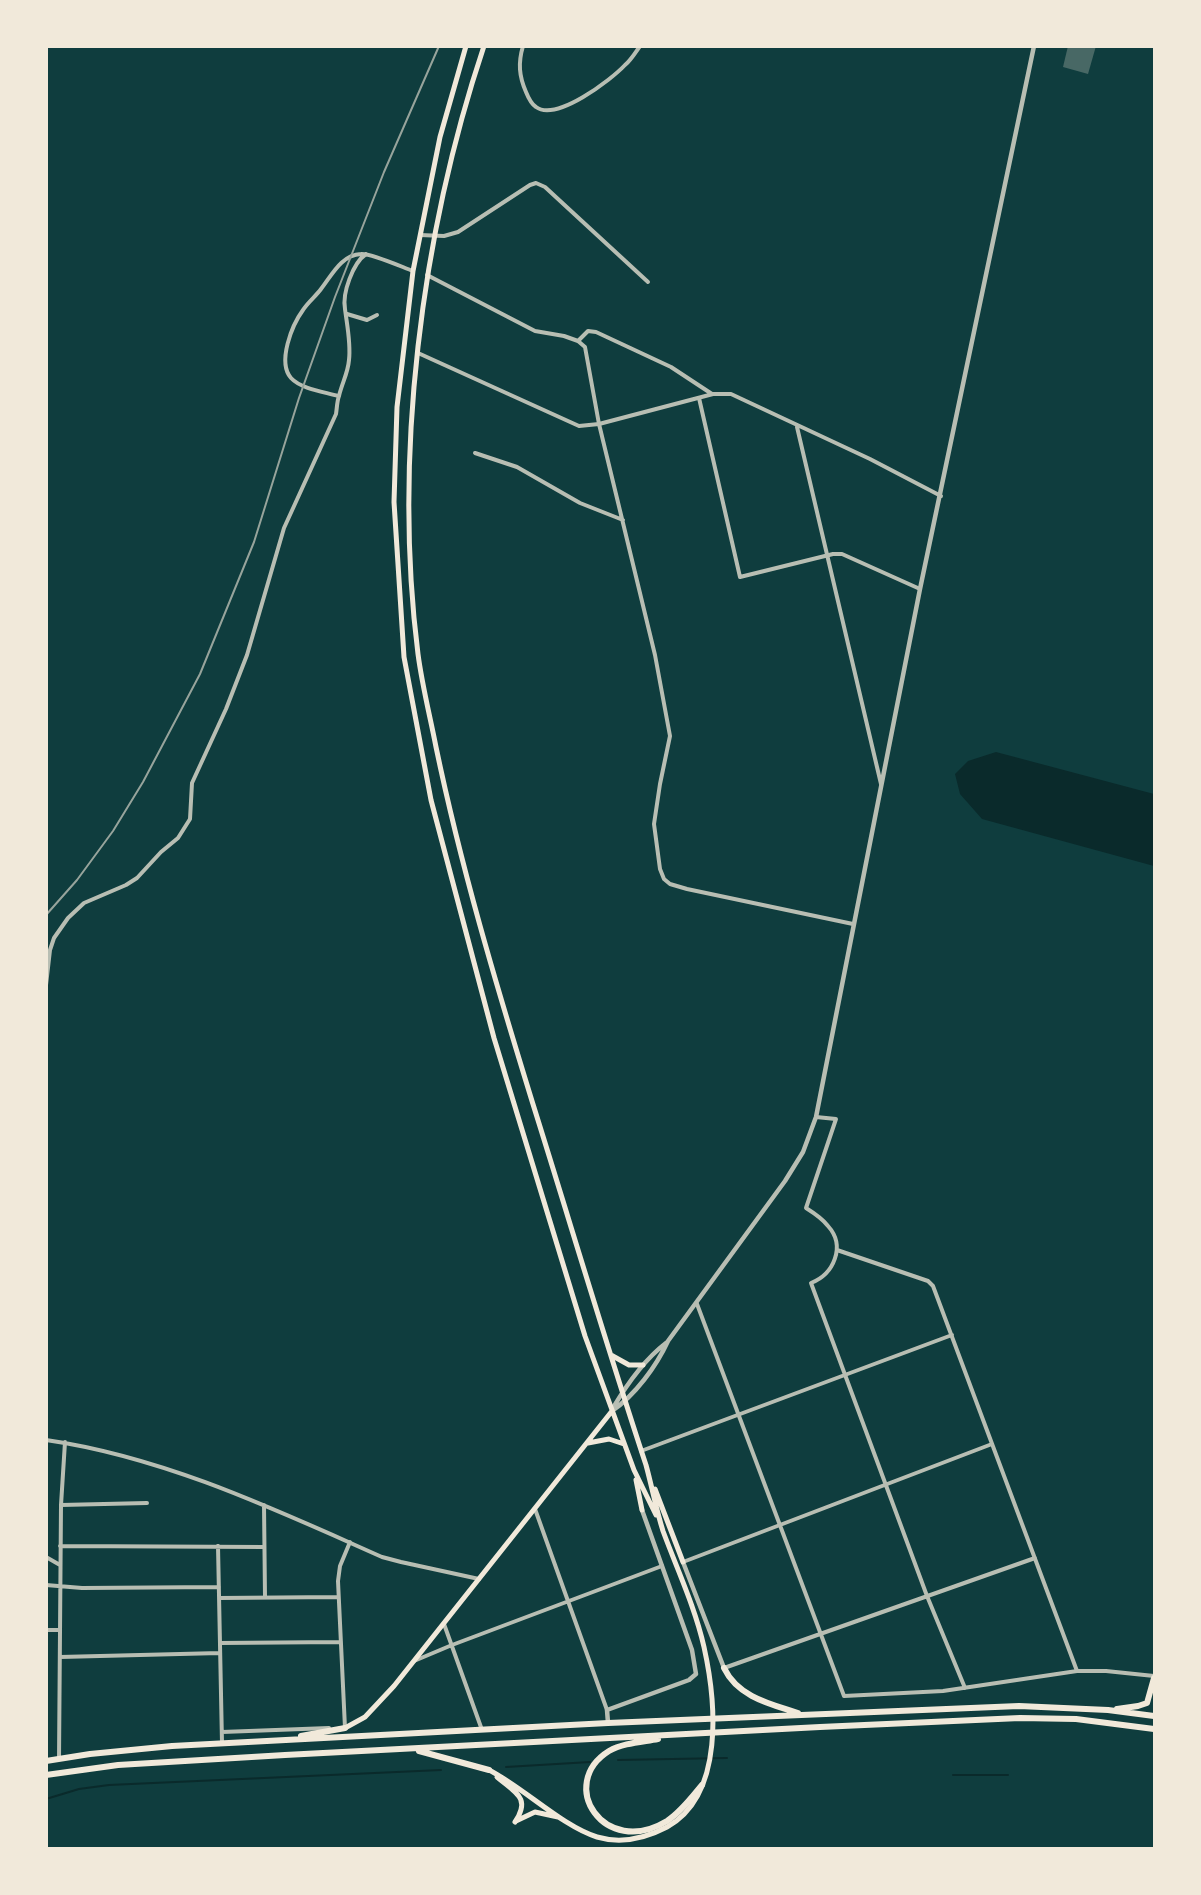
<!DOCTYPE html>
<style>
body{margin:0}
#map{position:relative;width:1201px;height:1895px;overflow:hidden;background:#0f3d3e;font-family:Georgia,serif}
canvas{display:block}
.frame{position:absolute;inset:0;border:48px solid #f1e9da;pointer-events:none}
</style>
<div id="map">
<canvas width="1201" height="1895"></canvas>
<div class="frame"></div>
</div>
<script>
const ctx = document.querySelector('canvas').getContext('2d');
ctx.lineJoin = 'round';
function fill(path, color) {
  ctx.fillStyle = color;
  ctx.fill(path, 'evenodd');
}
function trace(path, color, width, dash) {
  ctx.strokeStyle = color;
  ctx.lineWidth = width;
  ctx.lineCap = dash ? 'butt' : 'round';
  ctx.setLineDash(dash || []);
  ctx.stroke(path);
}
const water = new Path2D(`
 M 996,752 L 1154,794 L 1154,866 L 982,819 L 960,794 L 955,774 L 968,761 Z`);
const stream = new Path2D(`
 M 618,1760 L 727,1758
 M 506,1767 L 590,1762
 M 953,1775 L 1008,1775
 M 46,1799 L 79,1789 L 109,1785 L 441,1770`);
const building = new Path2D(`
 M 1068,46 L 1096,46 L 1088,74 L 1063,67 Z`);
const minor = new Path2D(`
 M 523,46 C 518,63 519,76 526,92 C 528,97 531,104 536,107 C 556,122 611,80 625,65 C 631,60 635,53 640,46
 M 420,235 L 444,236 L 458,232 L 530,185 L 536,183 L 545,187 L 648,282
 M 427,275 L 535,331 L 564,336 L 578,341 L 585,347 L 599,424 L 655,655 L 670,736 L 660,784 L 654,824 L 660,869 L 664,879 L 670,884 L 687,889 L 853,924
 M 347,314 L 367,320 L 377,315
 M 578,341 L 588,331 L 596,332 L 671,367 L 712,394
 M 418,353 L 579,426 L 599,424 L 713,394 L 731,394 L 870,459 L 941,496
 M 338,396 C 325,392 301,389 291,378 C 277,362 292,325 303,310 C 308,302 316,296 321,289 C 332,275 341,255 361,254 C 371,253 402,267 413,271
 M 699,398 L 740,577 L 833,554 L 842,554 L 920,589
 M 797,427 L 881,784
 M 475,453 L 517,467 L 580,503 L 623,520
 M 46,985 L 50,950 L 54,938 L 68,918 L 84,903 L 126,885 L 137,878 L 161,852 L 178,838 L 190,819 L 192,783 L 226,709 L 247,655 L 284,528 L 336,414 C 337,408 337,401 339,396 C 342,383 348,373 349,360 C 351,343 347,325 345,309 C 342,293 353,263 366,254
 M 816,1117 L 836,1119 L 806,1208 C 814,1213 822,1218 828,1226 C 846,1246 834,1274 811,1283 L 927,1596 L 965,1688
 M 837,1250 L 928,1281 L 933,1286 L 1077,1671
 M 697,1304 L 844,1696 L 943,1691 L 1077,1671 L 1106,1671 L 1154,1676
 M 46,1440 C 164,1457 274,1509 382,1557 L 401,1562 L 479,1579
 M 641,1451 L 952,1335
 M 61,1505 L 147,1503
 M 264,1505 L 265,1597
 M 535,1509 L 607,1710
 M 60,1546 L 263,1547
 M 218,1546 L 222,1743
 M 46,1557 L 60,1565
 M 683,1562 L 992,1444
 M 46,1585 L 82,1588 L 219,1587
 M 219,1598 L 338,1597
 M 444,1624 L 482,1730
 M 46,1630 L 60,1630
 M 220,1643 L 341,1642
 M 60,1657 L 220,1653
 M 414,1661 L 452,1645 L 662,1566
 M 724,1668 L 1035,1558
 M 342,1728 L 345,1728 L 338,1581 L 340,1566 L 350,1542
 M 222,1732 L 329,1728
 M 59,1759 L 61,1505 L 65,1442`);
const tertiary = new Path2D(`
 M 613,1408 C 627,1384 644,1360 666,1343
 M 612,1411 C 635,1395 656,1367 668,1341 L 785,1181 L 803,1152 L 816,1117 L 920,589 L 1034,46
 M 683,1562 L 724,1668
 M 608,1723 L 607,1710 L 689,1680 L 696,1674 L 692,1650 L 642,1510`);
const primary = new Path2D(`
 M 466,46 L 440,137 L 413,271 L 397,407 L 394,502 L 404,657 L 431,800 L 494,1038 L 585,1336 L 634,1470 L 656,1515
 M 484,46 C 421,234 393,457 418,654 C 422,685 430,716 436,747 C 461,867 496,984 532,1101 C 570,1222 606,1344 646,1465 C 652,1487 656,1509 663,1531 C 677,1569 695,1607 704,1647 C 716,1701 725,1795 667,1827 C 646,1838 621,1844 597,1837 C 562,1826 524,1788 489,1770
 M 611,1355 L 629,1365 L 643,1365
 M 588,1443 L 609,1439 L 624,1444
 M 636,1480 L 642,1510
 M 655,1489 L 683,1562
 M 345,1728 L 365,1717 L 394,1686 L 612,1411
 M 497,1777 C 516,1793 531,1798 515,1822
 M 516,1821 L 535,1812 L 558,1817`);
const trunk = new Path2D(`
 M 724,1668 C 738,1697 770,1704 798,1713
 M 1117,1709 L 1138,1706 L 1147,1703 L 1154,1678
 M 301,1736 L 345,1728
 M 658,1739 C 642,1742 623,1743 609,1751 C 556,1784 604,1859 667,1821 C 681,1812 692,1797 702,1785
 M 419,1751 L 489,1770
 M 46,1761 L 90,1754 L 172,1746 L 608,1723 L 1019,1706 L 1108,1710 L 1154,1716
 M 46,1775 L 118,1765 L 285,1755 L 820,1727 L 1020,1718 L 1076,1719 L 1154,1729`);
const rail = new Path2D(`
 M 46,915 L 77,880 L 113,831 L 143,782 L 200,674 L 254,542 L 299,398 L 335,297 L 384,172 L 439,46`);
fill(water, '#0a2a2b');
trace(stream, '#0a2a2b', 2);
fill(building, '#486865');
trace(minor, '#b8beb3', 4);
trace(tertiary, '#b8beb3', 4.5);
trace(primary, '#f1e9da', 5);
trace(trunk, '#f1e9da', 6);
trace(rail, '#97a49c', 2);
</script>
